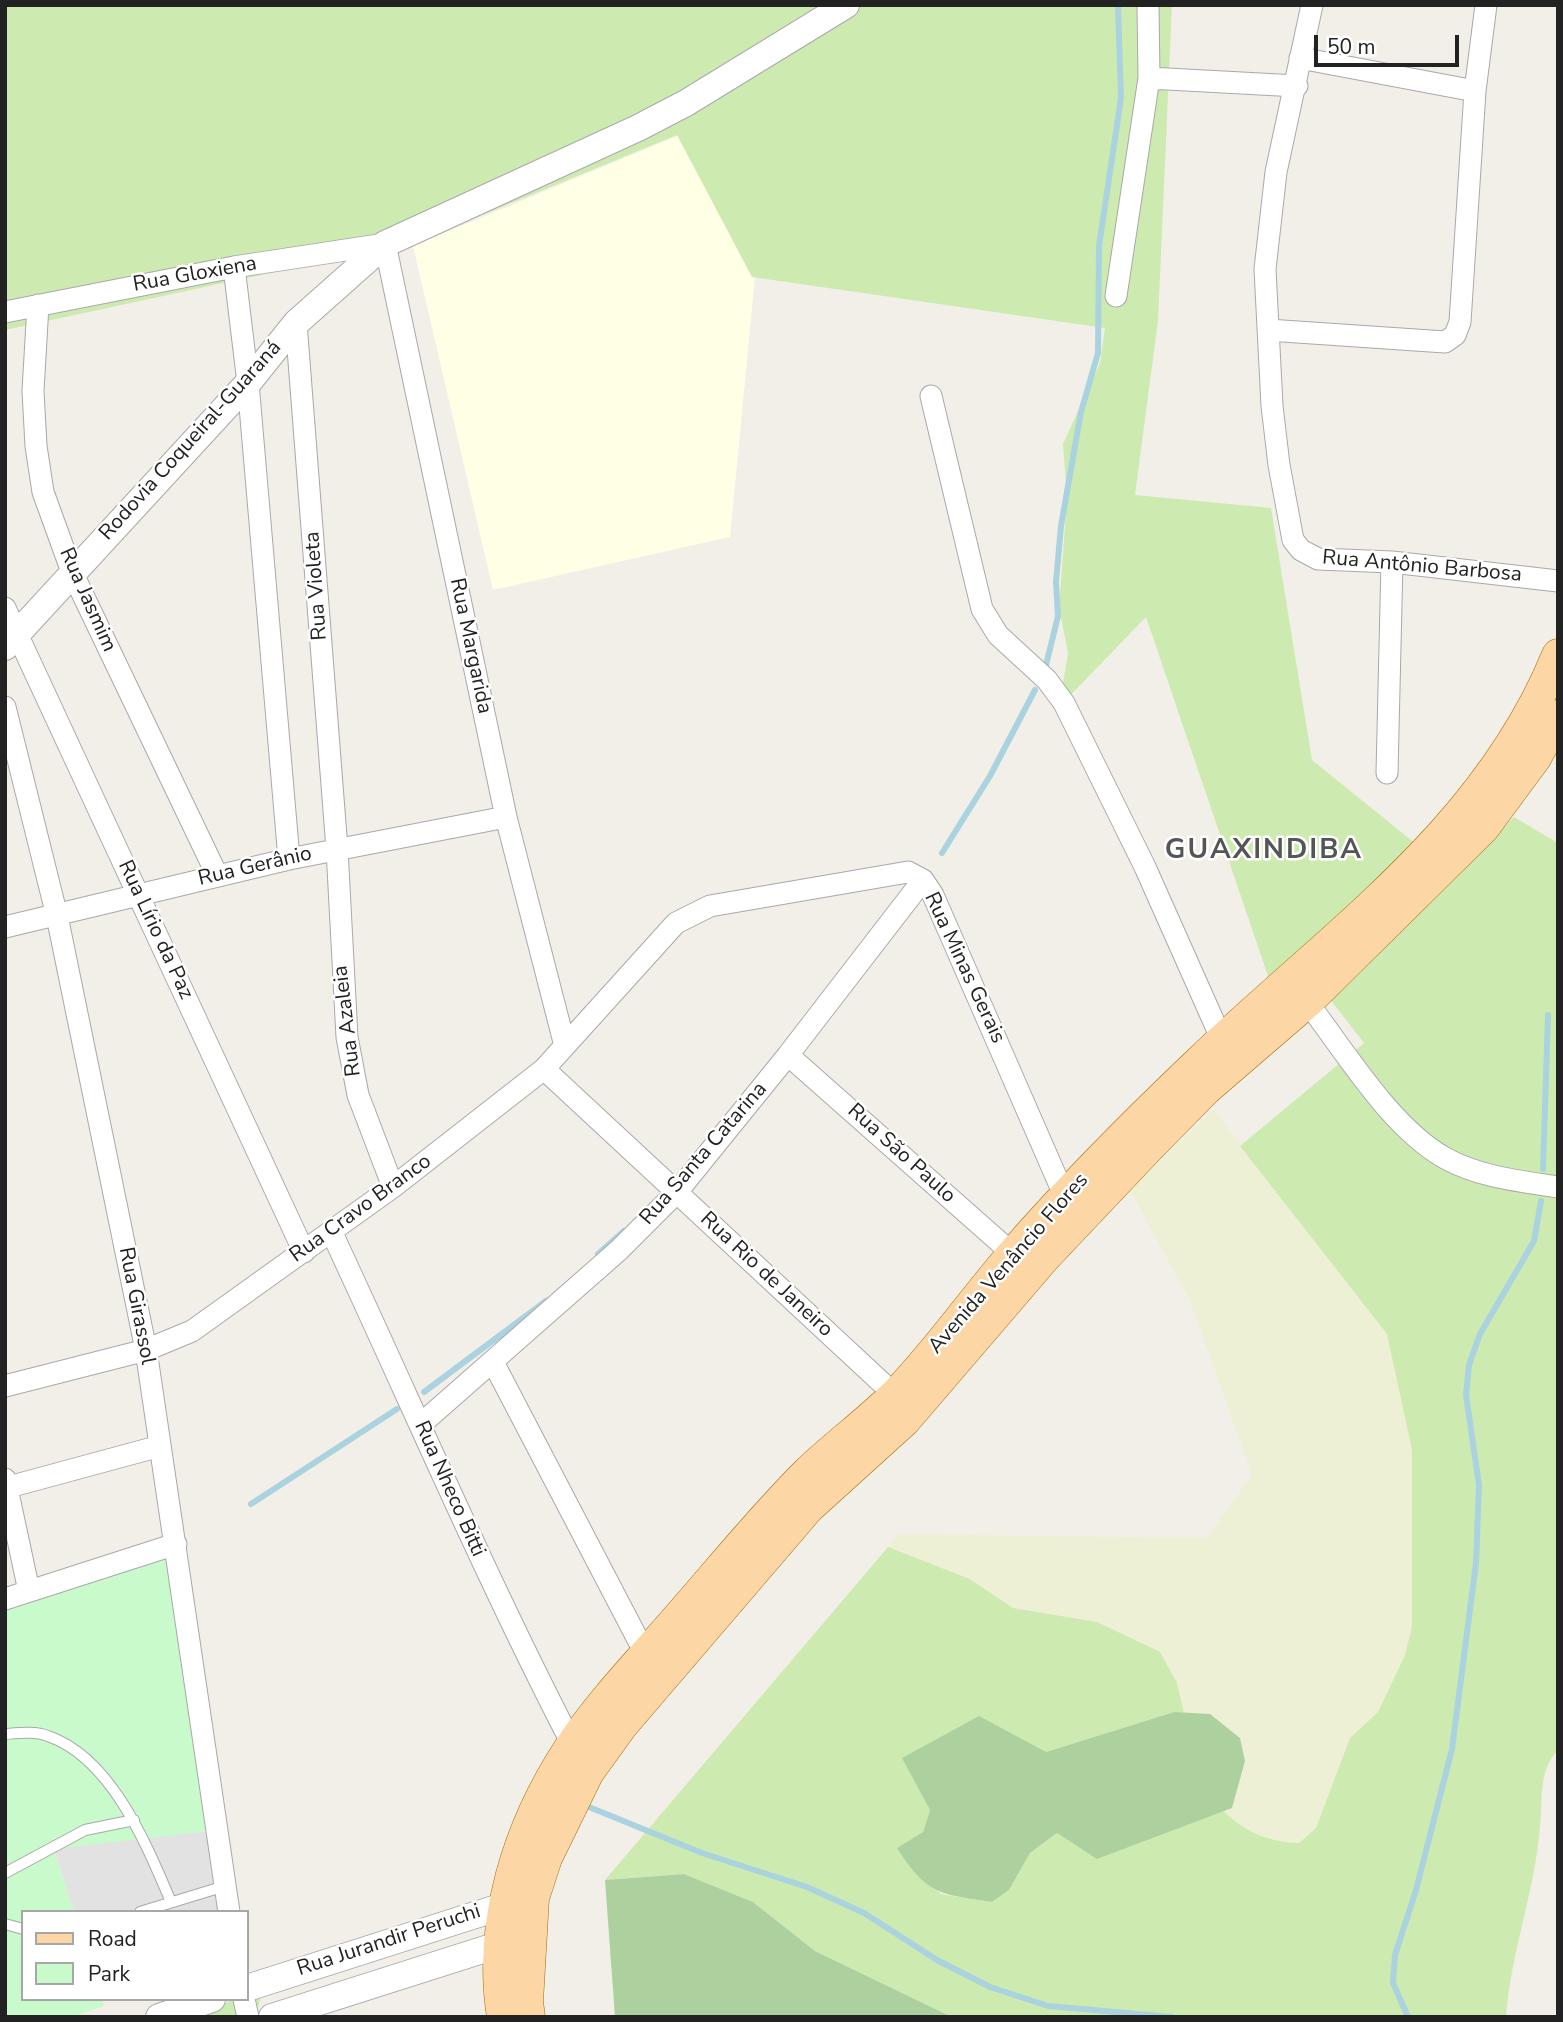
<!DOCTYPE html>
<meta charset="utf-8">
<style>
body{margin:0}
#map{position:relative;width:1563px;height:2022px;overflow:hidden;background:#f2efe9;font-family:"Nunito Sans",sans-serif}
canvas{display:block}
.frame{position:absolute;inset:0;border:7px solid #222;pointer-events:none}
.legend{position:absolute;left:21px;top:1910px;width:228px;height:91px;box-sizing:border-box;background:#fff;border:2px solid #a7a7a7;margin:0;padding:9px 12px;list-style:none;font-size:21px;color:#222}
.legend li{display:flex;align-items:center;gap:14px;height:35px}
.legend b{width:35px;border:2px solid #a7a7a7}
.scale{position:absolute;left:1314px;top:35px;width:145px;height:32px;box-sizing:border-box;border:4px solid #222;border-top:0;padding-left:9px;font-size:21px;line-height:24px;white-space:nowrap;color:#222;-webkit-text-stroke:5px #fff;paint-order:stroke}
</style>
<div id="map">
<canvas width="1563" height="2022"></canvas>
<div class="frame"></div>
<ul class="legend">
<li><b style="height:9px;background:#fcd6a4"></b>Road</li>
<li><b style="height:19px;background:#c8facc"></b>Park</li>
</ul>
<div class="scale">50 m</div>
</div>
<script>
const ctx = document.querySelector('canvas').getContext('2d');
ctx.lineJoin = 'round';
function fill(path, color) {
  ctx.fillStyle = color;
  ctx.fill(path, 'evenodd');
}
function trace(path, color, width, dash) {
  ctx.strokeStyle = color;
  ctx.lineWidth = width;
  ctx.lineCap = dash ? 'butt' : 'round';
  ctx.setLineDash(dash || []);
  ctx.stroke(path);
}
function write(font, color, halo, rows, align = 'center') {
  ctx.font = font + ' "Nunito Sans",sans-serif';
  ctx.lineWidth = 5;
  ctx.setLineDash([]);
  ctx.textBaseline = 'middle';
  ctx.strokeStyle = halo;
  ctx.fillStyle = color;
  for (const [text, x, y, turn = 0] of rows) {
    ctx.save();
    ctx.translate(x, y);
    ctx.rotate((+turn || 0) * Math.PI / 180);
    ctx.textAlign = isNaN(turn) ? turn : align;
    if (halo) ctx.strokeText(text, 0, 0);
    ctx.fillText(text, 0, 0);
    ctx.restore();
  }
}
const education = new Path2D(`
 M 694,129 L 756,266 L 730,537 L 493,590 L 413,246 Z`);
const farmland = new Path2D(`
 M 1213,1109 L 1388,1334 L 1412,1450 L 1412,1627 L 1405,1655 L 1378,1712 L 1350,1738 L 1316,1828 L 1299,1843 L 1273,1842 L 1241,1828 L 1223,1811 L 1232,1808 L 1245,1762 L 1240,1738 L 1210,1714 L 1184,1713 L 1177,1683 L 1097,1622 L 1013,1608 L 970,1579 L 888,1547 L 899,1534 L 1207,1538 L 1252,1475 L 1190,1301 L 1130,1190 Z`);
const grass = new Path2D(`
 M 5,5 L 1172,5 L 1158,321 L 1135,495 L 1271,508 L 1312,760 L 1416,844 L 1269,979 L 1146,617 L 1059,707 L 1068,653 L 1059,608 L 1067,498 L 1063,444 L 1100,363 L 1105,328 L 752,277 L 677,135 L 419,241 L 5,330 Z
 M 1514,817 L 1558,843 L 1558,1750 C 1538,1771 1543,1798 1540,1826 C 1535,1892 1511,1951 1506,2017 L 952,2017 L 815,1951 L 753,1902 L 684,1874 L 605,1880 L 888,1547 L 970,1579 L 1013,1608 L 1097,1622 L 1160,1652 L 1177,1683 L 1184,1713 L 1174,1712 L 1046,1752 L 903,1757 L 930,1810 L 923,1832 L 898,1848 L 941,1894 L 992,1902 L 1009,1890 L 1030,1853 L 1057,1833 L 1097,1858 L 1223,1811 C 1246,1832 1267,1842 1299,1843 L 1316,1828 L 1350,1738 L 1378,1712 L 1405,1655 L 1412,1627 L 1412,1450 L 1387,1334 L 1240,1146 L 1364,1043 L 1329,998 Z
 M 262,1991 L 256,2017 L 182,2017 Z`);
const forest = new Path2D(`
 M 1174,1712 L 1210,1714 L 1240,1738 L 1245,1761 L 1232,1808 L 1097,1859 L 1057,1833 L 1030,1853 L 1009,1890 L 992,1902 C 940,1894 927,1895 897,1848 L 923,1832 L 930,1810 L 902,1758 L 979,1716 L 1046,1752 Z
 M 684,1874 L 753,1902 L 815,1951 L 952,2017 L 615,2017 L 605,1880 Z`);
const park = new Path2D(`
 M 167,1549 L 209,1831 L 54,1850 L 74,1912 L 23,1912 L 23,1999 L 102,1999 L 104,2006 L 71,2017 L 5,2017 L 5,1604 Z`);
const parking = new Path2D(`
 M 209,1831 L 218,1912 L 74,1912 L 54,1849 Z`);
const stream = new Path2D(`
 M 1045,669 L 1058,616 L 1056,582 L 1061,526 L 1081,412 L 1098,353 L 1099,246 L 1121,98 L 1118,5
 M 942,853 L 990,776 L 1035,690
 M 1543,1169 L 1548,1015
 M 598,1254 L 624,1231
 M 424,1392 L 546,1301
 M 251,1504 L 397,1409
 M 589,1807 L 702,1853 L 807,1887 L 864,1913 L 937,1960 L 990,1987 L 1048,2006 L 1172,2017
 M 1408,2017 L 1393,1983 L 1395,1955 L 1416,1890 L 1452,1749 L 1476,1563 L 1479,1485 L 1466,1395 L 1469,1365 L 1480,1334 L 1534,1241 L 1541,1201`);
const service = new Path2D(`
 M 5,1734 C 19,1733 35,1731 48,1736 C 112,1758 147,1846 171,1902
 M 5,1873 L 85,1830 L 134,1820
 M 140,1912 L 225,1886
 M 5,1924 L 23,1929`);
const minor = new Path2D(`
 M 1312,5 L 1276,172 L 1265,269 L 1272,406 L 1279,465 L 1293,540 L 1301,550 L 1318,559 L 1392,562 L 1558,581
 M 1300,58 L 1475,91
 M 1149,78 L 1297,86
 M 234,267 L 248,383 L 289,859
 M 1116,296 L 1149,78 L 1148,5
 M 38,305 L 33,391 L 36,446 L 43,492 L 72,572 L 217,875
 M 5,312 L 234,267 L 385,244 L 506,817 L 565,1046
 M 296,323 L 337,849 L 347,1037 L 358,1095 L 393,1187
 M 1268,330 L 1445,342 L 1455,335 L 1460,322 L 1475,91 L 1486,5
 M 931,396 L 982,609 L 998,635 L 1047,680 L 1064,703 L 1145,867 L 1222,1040
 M 5,608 L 304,1252
 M 5,707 L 57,916 L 146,1350 L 229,1912
 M 1387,773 L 1392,562
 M 5,927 L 289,859 L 506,817
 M 1307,1002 C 1345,1051 1390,1127 1445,1158 C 1479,1177 1519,1181 1558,1187
 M 788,1055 L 1013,1254
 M 544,1069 L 895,1395
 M 331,1231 C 411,1402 485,1576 572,1744
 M 493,1362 L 646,1655
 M 5,1386 L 146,1350 L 192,1331 L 393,1187 L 544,1069 L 676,923 L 710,906 L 908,872 L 923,880 L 933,895 L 1065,1197
 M 421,1424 L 619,1250 L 677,1192 L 788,1055 L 923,880
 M 5,1479 L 29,1591
 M 5,1488 L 160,1446
 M 5,1599 L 176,1544
 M 244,1999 L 248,2017`);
const tertiary = new Path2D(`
 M 5,647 L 248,383 L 296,323 L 385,244 L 638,128 L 686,103 L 846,5
 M 247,1988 L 522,1900
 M 159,2017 L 212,1999
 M 272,2017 L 517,1939`);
const primary = new Path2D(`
 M 503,2017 C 488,1923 518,1827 570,1748 C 601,1701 646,1655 683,1612 C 724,1565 763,1517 807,1473 C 837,1444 871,1420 900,1390 C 940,1348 974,1299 1013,1254 C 1071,1187 1134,1124 1198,1063 C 1331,935 1486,832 1558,655
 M 529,2017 L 527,2002 L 533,1898 L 546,1858 L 588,1772 L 622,1725 L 808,1508 L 904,1421 L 1043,1259 L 1148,1148 L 1206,1089 L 1307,1002 L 1484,827 L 1535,758 L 1558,716`);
const streetNames = [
 ["Rua Gloxiena",195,275,-10],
 ["Rodovia Coqueiral-Guaraná",191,441,-48],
 ["Rua Antônio Barbosa",1422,567,5],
 ["Rua Violeta",317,586,-94],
 ["Rua Jasmim",87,600,66],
 ["Rua Margarida",470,646,78],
 ["Rua Gerânio",255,867,-13],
 ["Rua Lírio da Paz",155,930,65],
 ["Rua Minas Gerais",964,968,65],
 ["Rua Azaleia",348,1021,-97],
 ["Rua Santa Catarina",704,1154,-49],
 ["Rua São Paulo",901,1154,42],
 ["Rua Cravo Branco",361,1209,-36],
 ["Avenida Venâncio Flores",1009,1264,-49],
 ["Rua Rio de Janeiro",766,1275,43],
 ["Rua Girassol",136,1306,79],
 ["Rua Nheco Bitti",449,1489,66],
 ["Rua Jurandir Peruchi",389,1941,-18]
];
const districtNames = [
 ["GUAXINDIBA",1264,851]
];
fill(education, '#ffffe5');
fill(farmland, '#eef0d5');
fill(grass, '#cdebb0');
fill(forest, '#add19e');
fill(park, '#c8facc');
fill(parking, '#e2e2e2');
trace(stream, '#aad3df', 6);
trace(service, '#a9a9a9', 12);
trace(minor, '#a9a9a9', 23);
trace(tertiary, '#a9a9a9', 28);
trace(primary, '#a06b00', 33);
trace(service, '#fff', 10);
trace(minor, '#fff', 21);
trace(tertiary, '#fff', 26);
trace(primary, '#fcd6a4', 32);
write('21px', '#222', '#fff', streetNames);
ctx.letterSpacing = '2px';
write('bold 28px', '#555', '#fff', districtNames);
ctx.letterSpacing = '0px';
</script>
